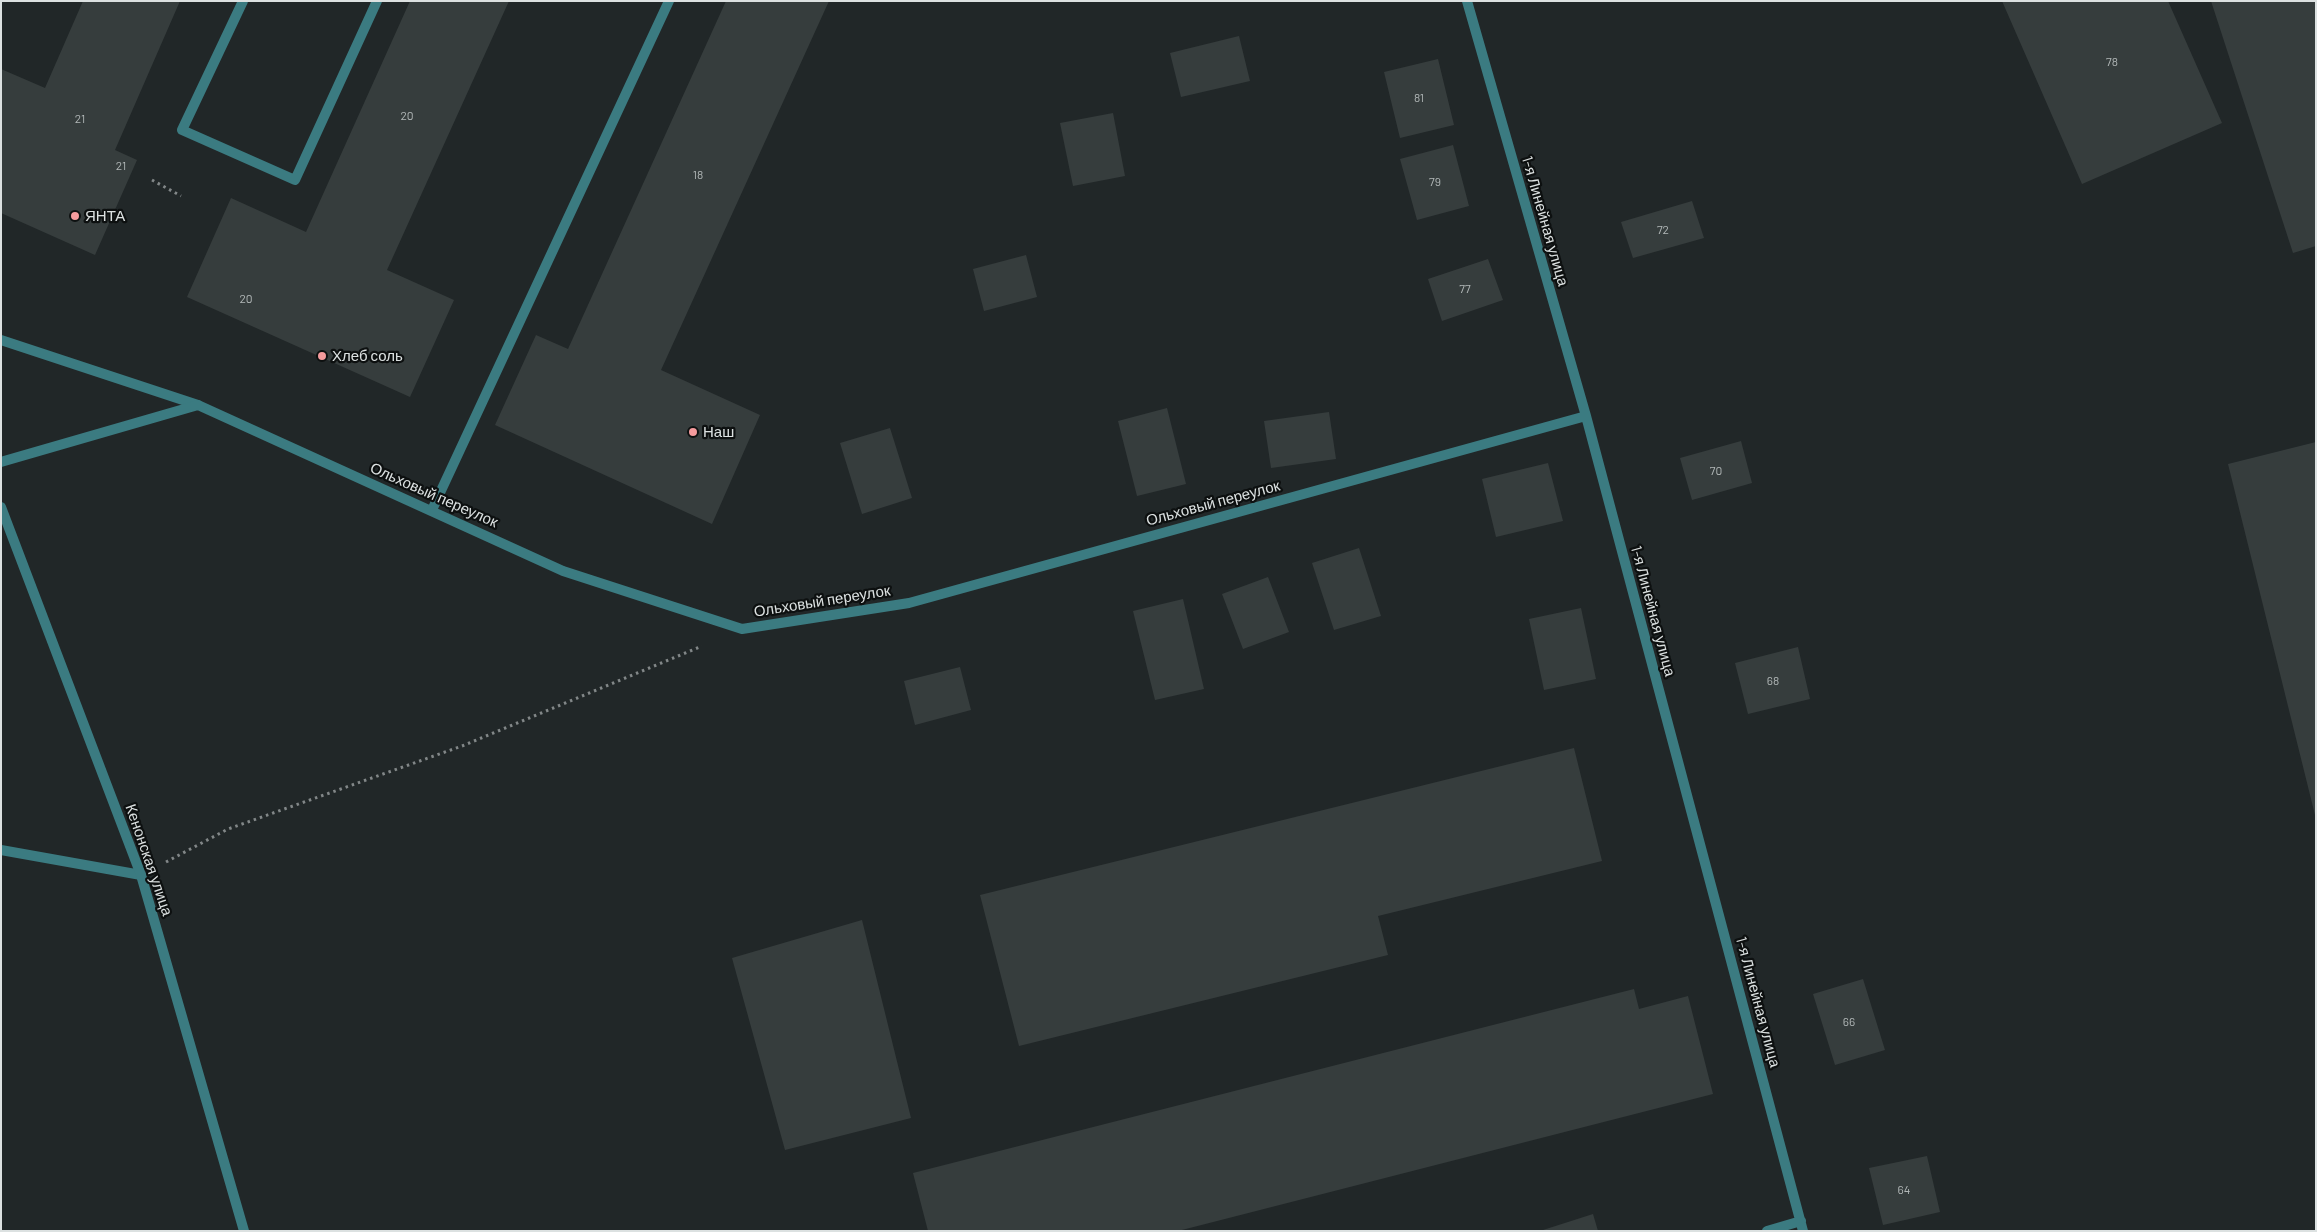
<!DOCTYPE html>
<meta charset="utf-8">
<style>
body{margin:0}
#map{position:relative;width:2317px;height:1232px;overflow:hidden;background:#212728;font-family:Barlow,sans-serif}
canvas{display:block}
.frame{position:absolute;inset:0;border:2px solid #dce1e1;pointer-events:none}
</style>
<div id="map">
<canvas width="2317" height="1232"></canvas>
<div class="frame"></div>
</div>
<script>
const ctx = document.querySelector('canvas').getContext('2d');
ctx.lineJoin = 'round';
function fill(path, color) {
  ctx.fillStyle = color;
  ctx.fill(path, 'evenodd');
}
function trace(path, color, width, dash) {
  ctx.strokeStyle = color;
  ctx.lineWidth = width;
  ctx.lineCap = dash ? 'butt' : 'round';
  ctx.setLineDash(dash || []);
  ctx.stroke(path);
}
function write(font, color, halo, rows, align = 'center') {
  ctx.font = font + ' Barlow,sans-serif';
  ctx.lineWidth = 4.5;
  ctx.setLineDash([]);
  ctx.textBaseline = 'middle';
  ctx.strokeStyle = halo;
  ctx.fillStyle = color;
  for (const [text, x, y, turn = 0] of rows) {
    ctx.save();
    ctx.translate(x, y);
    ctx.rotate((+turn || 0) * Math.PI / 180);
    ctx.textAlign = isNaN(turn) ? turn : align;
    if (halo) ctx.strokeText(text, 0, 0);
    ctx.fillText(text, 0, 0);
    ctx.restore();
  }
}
const building = new Path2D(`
 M 83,1 L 180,1 L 115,150 L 137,160 L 95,255 L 1,213 L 1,69 L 45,88 Z
 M 410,1 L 509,1 L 387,270 L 454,300 L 410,397 L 187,297 L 231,198 L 306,232 Z
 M 726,1 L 829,1 L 661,370 L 760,415 L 712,524 L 495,425 L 536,335 L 568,349 Z
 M 2002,1 L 2168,1 L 2222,123 L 2082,184 Z
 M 2211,1 L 2316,1 L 2316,246 L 2293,253 Z
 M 1239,36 L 1250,81 L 1181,97 L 1170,53 Z
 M 1438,59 L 1454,125 L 1400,138 L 1384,72 Z
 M 1113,113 L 1125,176 L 1073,186 L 1060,123 Z
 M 1453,145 L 1469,206 L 1417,220 L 1400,159 Z
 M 1692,201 L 1704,238 L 1633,258 L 1621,222 Z
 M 1026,255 L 1037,297 L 984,311 L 973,269 Z
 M 1488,259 L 1503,300 L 1442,321 L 1428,279 Z
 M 1167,408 L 1186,484 L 1137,496 L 1118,421 Z
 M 1329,412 L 1336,459 L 1271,468 L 1264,421 Z
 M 890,428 L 912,498 L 862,514 L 840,443 Z
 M 1741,441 L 1752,483 L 1692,500 L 1680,458 Z
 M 2316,442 L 2316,814 L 2315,815 L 2228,464 Z
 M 1548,463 L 1563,521 L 1496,537 L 1482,479 Z
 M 1359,548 L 1381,616 L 1334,630 L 1312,563 Z
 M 1268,577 L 1289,632 L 1243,649 L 1222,594 Z
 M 1183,599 L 1204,689 L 1155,700 L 1133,611 Z
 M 1581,608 L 1596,679 L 1544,690 L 1529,619 Z
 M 1798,647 L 1810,699 L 1748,714 L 1735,663 Z
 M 960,667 L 971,710 L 915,725 L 904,681 Z
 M 1574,748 L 1602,861 L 1378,916 L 1388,955 L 1019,1046 L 980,895 Z
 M 862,920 L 911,1118 L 785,1150 L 732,958 Z
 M 1863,979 L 1885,1050 L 1835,1065 L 1813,994 Z
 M 1634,989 L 1639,1009 L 1688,996 L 1713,1094 L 1178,1231 L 928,1231 L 913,1173 Z
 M 1927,1156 L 1940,1212 L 1883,1225 L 1869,1168 Z
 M 1593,1214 L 1598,1231 L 1543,1231 L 1543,1230 Z`);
const path = new Path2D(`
 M 152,180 L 181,196
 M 166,862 L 228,829 L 462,746 L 702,646`);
const lane = new Path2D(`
 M 243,1 L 182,130 L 295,180 L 377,1
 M 1,340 L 198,405
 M 432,510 L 669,1
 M 1,850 L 141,875`);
const street = new Path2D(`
 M 1467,1 L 1586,416 L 1803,1231
 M 1,462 L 198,405 L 563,571 L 742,629 L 909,603 L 1586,416
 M 1,507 L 141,875 L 244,1231
 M 1767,1231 L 1801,1221`);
const markers = [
 [75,216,5,"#f59b9d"],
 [322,356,5,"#f59b9d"],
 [693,432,5,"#f59b9d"]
];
const numberNames = [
 ["78",2112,62],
 ["81",1419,98],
 ["20",407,116],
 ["21",80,119],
 ["21",121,166],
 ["18",698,175],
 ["79",1435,182],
 ["72",1663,230],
 ["77",1465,289],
 ["20",246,299],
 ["70",1716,471],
 ["68",1773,681],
 ["66",1849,1022],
 ["64",1904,1190]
];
const poiNames = [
 ["ЯНТА",85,216],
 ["Хлеб соль",332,356],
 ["Наш",703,432]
];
const streetNames = [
 ["1-я Линейная улица",1545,221,74],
 ["Ольховый переулок",434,495,24],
 ["Ольховый переулок",1213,503,-15],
 ["Ольховый переулок",822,601,-9],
 ["1-я Линейная улица",1653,611,75],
 ["Кенонская улица",149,860,71],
 ["1-я Линейная улица",1758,1002,75]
];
fill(building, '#363d3d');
trace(path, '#828788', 3, [2.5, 4]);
trace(lane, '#3b7b81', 10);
trace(street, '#3b7b81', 10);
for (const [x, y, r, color] of markers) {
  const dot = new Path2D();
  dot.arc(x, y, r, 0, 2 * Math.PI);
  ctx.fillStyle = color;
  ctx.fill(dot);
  trace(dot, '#0d1010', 2);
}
write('12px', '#b2b8b8', null, numberNames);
write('15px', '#dce1e1', '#0d1010', poiNames, 'left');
write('15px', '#dce1e1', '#0d1010', streetNames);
</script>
